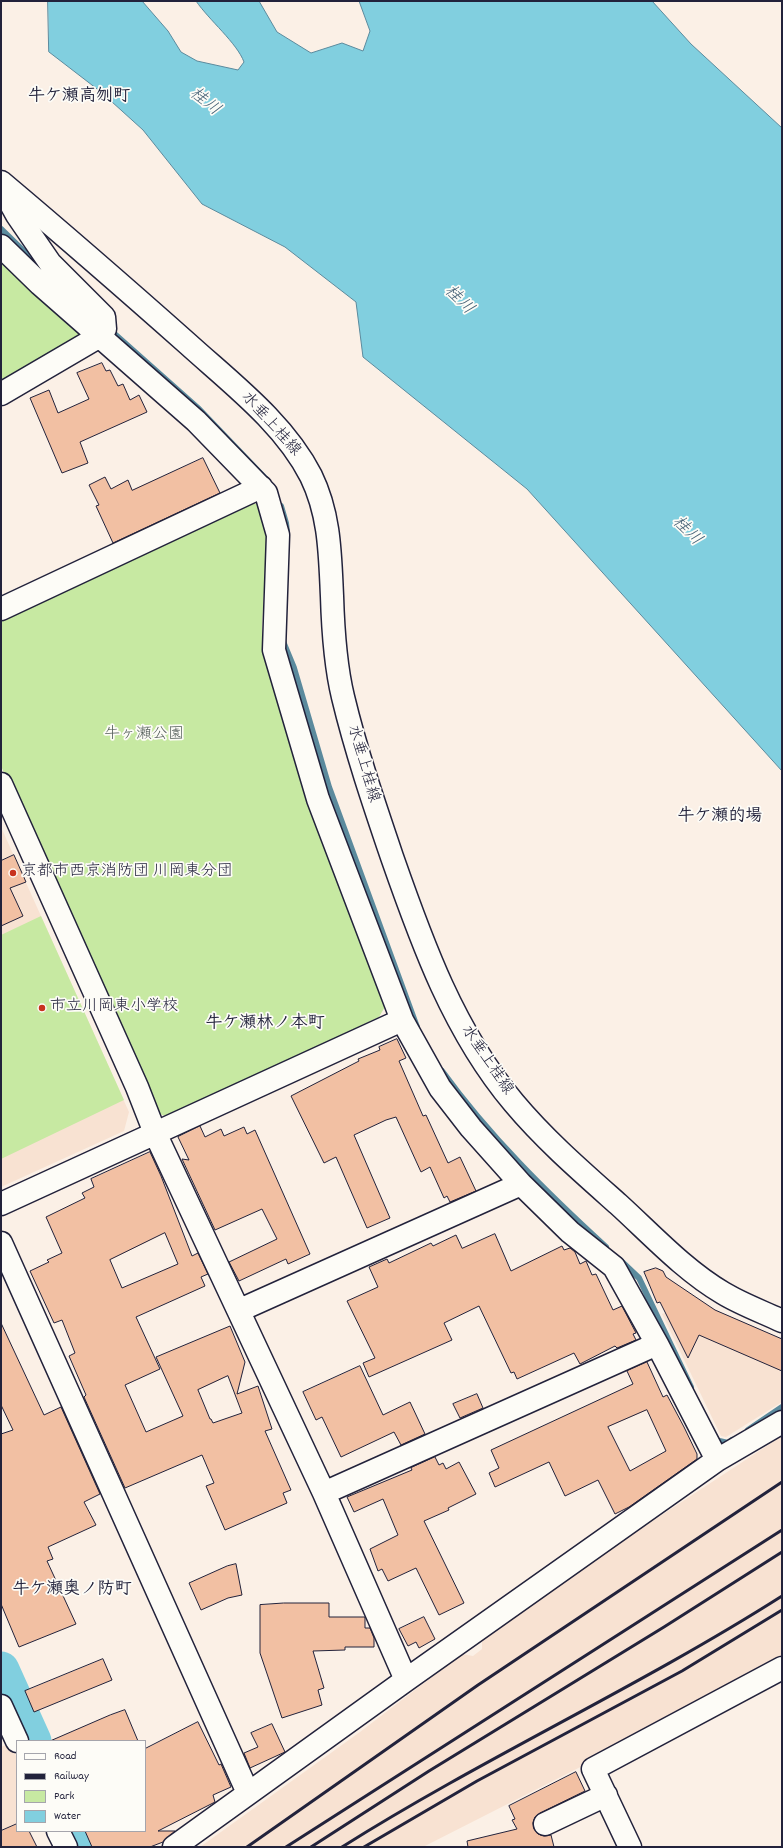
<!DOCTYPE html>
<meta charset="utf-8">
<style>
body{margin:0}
#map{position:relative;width:783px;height:1848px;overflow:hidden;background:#fbf0e6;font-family:Dekko,sans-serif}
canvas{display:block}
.frame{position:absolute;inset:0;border:2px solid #22223b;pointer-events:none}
.legend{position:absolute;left:16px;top:1740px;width:130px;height:92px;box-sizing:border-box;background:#fdfcf7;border:1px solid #a5a5ac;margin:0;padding:5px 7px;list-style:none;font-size:12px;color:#22223b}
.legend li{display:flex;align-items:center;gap:8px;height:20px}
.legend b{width:20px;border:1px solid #a5a5ac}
</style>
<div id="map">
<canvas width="783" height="1848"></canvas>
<div class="frame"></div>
<ul class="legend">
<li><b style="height:5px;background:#fdfcf7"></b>Road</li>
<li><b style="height:5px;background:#22223b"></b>Railway</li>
<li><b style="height:11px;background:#c7e9a2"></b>Park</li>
<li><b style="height:11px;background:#81cfdf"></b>Water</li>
</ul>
</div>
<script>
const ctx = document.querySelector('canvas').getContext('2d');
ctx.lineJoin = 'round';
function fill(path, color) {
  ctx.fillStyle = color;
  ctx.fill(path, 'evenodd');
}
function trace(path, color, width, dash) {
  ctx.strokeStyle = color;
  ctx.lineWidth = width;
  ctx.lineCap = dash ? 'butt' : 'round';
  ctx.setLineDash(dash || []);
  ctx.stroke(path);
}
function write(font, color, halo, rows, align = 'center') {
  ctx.font = font + ' Dekko,"Klee One",sans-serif';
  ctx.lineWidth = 3.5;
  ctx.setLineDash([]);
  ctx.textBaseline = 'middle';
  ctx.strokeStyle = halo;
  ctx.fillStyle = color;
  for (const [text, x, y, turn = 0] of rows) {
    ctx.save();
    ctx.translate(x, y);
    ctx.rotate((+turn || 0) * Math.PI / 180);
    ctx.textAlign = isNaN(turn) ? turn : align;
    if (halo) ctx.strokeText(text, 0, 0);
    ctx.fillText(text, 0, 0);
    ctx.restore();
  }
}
const built = new Path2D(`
 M 1,827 L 129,1112 L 124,1131 L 1,1187 Z
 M 696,1298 L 709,1307 L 782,1339 L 782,1402 L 726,1437 L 721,1436 L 662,1314 Z
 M 782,1436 L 782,1656 L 602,1756 L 423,1847 L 200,1847 L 360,1732 L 462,1654 L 473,1656 L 482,1649 L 482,1639 L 613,1547 Z
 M 10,1743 L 17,1758 L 17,1824 L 1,1831 L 1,1747 Z`);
const green = new Path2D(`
 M 1,259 L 79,329 L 79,340 L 1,384 Z
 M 243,503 L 257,504 L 267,532 L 262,626 L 262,643 L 386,1005 L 379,1017 L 169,1117 L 156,1113 L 1,766 L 1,616 Z
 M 41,916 L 124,1100 L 1,1159 L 1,935 Z`);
const water = new Path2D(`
 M 48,1 L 142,1 L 168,31 L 181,52 L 197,61 L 238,70 L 244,62 C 237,43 209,20 196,1 L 259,1 L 277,32 L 311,53 L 342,43 L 363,51 L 370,31 L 359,1 L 652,1 L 691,44 L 782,128 L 782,771 L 527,489 L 363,357 L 356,302 L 285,247 L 202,204 L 143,130 L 101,92 L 49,52 Z`);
const stream = new Path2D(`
 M 1,229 L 43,270
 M 109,329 L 199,409 L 266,479
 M 281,506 L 286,523 L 287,532
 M 282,639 L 294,668 L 329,787 L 417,1027
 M 442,1071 C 489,1136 547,1193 606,1247
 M 620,1260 L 639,1278 L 691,1387
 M 748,1430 L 782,1407
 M 714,1437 L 715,1440 L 728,1443 L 732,1440`);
const river = new Path2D(`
 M 1,1670 L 33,1741
 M 74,1831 L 81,1847`);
const building = new Path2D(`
 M 102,363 L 106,371 L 110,370 L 118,386 L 123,384 L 130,400 L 139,395 L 147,412 L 80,442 L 88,463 L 62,473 L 30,398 L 49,390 L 58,413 L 89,399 L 77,373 Z
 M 203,458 L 220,493 L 113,543 L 96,506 L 99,505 L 89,485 L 105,477 L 111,489 L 128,480 L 132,490 Z
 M 14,855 L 26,882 L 10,888 L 23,916 L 1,926 L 1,861 Z
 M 397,1039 L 406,1058 L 399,1061 L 423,1116 L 426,1115 L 448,1163 L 460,1157 L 476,1191 L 450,1202 L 447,1196 L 444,1198 L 430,1167 L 421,1172 L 396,1117 L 386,1120 L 354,1135 L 390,1218 L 367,1228 L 336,1157 L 324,1163 L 291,1096 L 359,1061 L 358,1059 L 380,1050 L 379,1047 Z
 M 200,1126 L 205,1137 L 221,1129 L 224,1136 L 244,1127 L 247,1134 L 255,1130 L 310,1254 L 288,1264 L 286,1259 L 239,1281 L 229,1262 L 277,1239 L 262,1209 L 215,1230 L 182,1159 L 189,1160 L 178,1137 Z
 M 150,1152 L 161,1176 L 192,1256 L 198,1253 L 208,1274 L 201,1277 L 205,1286 L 136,1317 L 160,1369 L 125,1385 L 146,1432 L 183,1416 L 156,1357 L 230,1326 L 245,1362 L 237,1394 L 258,1386 L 272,1429 L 265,1431 L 291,1490 L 283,1493 L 287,1503 L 225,1530 L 206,1486 L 214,1483 L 202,1455 L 125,1488 L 84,1397 L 86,1395 L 69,1356 L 75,1353 L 62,1320 L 54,1323 L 30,1271 L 49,1262 L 47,1260 L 62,1253 L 46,1217 L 85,1198 L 82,1193 L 94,1187 L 91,1179 ZM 165,1233 L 178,1264 L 122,1288 L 110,1260 ZM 228,1376 L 242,1413 L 213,1423 L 211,1419 L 210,1419 L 198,1390 Z
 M 495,1234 L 511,1271 L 562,1246 L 564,1250 L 570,1248 L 575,1252 L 580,1264 L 586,1261 L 592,1275 L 596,1274 L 613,1310 L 622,1306 L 636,1333 L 633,1334 L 636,1340 L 617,1348 L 615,1346 L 580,1364 L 574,1353 L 517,1379 L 514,1372 L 511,1373 L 479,1306 L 444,1323 L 452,1340 L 369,1377 L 363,1363 L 375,1358 L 347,1301 L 378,1287 L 369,1267 L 387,1259 L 389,1263 L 431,1243 L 433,1246 L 456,1235 L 462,1248 Z
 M 656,1268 L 663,1271 L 666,1277 L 715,1310 L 782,1339 L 782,1371 L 699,1335 L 688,1358 L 660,1302 L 657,1303 L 644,1272 Z
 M 1,1323 L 44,1415 L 61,1407 L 100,1494 L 84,1502 L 96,1525 L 48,1547 L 53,1559 L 47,1561 L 76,1624 L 19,1647 L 1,1604 L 1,1434 L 13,1430 L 1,1405 Z
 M 647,1362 L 663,1397 L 667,1395 L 684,1427 L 697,1454 L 697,1459 L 629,1507 L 615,1514 L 598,1480 L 565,1496 L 549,1462 L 495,1487 L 489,1473 L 499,1468 L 491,1450 L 633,1384 L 627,1371 ZM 647,1410 L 666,1451 L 630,1471 L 608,1427 Z
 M 360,1366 L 383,1415 L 410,1402 L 425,1434 L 401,1445 L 394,1432 L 341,1457 L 322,1417 L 316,1420 L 303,1392 Z
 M 477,1394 L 483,1408 L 460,1418 L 453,1404 Z
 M 435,1457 L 439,1465 L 443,1463 L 446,1469 L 459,1462 L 476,1494 L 448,1508 L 449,1510 L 424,1521 L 464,1603 L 439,1615 L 416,1568 L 388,1581 L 382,1569 L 378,1571 L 370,1549 L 398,1535 L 383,1499 L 354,1512 L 347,1497 L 412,1470 L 411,1468 Z
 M 236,1564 L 242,1595 L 228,1598 L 201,1610 L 189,1583 L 227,1566 Z
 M 284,1603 L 329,1603 L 329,1617 L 365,1617 L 365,1628 L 370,1628 L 374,1638 L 374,1647 L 345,1647 L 345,1650 L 313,1651 L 324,1688 L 318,1690 L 322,1705 L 282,1718 L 260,1653 L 260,1605 Z
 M 424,1617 L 435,1639 L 419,1648 L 416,1642 L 408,1646 L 399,1629 Z
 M 103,1659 L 112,1680 L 34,1712 L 25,1691 Z
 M 125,1710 L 138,1741 L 50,1741 L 110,1715 Z
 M 198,1722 L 219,1765 L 221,1764 L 231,1787 L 213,1795 L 215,1802 L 158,1831 L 175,1831 L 163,1842 L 150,1847 L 92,1847 L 85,1831 L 145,1831 L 145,1749 Z
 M 272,1724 L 285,1752 L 250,1768 L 244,1753 L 258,1747 L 251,1733 Z
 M 576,1772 L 585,1791 L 540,1813 L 535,1817 L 533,1823 L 534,1829 L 538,1834 L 544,1836 L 551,1835 L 554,1847 L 468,1847 L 467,1841 L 517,1829 L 512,1820 L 515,1819 L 509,1806 Z
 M 17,1824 L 17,1831 L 29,1831 L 37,1847 L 1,1847 L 1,1831 Z`);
const minor = new Path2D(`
 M 1,186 L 17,215 L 50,263 L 104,317 L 105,329 L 100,336 L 1,394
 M 1,246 L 40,284 L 196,421 L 266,493 L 278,535 L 274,650 L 318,799 L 402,1020 L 440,1088 L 471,1128 L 521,1184 L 570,1232 L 614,1267 L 657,1344 L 717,1460
 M 1,609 L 261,487
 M 1,784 L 137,1087 L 155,1133 L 324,1493 L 406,1680
 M 1,1204 L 402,1020
 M 1,1243 L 248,1793
 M 240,1310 L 521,1184
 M 324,1493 L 657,1344
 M 1,1706 L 17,1741
 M 545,1824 L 606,1795
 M 58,1831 L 66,1847
 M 174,1847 L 406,1680 L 717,1460 L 782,1422
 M 630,1847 L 593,1769 L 782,1668`);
const major = new Path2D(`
 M 1,182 C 64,235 126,289 188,344 C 231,383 284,423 311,476 C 330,515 330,554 332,596 C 333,630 335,664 343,697 C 356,751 374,804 392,857 C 422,943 454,1032 514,1103 C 545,1140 582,1172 618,1204 C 651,1234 684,1270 723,1293 C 741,1304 763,1312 782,1321`);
const rail = new Path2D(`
 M 247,1847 L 478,1685 L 782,1482
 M 286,1847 L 782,1530
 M 311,1847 L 429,1771 L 664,1627 L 782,1552
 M 342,1847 C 485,1757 639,1687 782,1596
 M 364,1847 L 477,1781 L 682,1671 L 782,1610`);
const markers = [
 [13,873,4,"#c8321e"],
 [42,1008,4,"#c8321e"]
];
const streetNames = [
 ["水垂上桂線",270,425,48],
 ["水垂上桂線",362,764,74],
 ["水垂上桂線",486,1061,56]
];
const parkNames = [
 ["牛ヶ瀬公園",144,736]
];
const poiNames = [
 ["京都市西京消防団 川岡東分団",21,873],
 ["市立川岡東小学校",50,1008]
];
const neighbourhoodNames = [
 ["牛ケ瀬高刎町",79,98],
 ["牛ケ瀬的場",720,818],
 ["牛ケ瀬林ノ本町",265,1025],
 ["牛ケ瀬奥ノ防町",72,1591]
];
const waterNames = [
 ["桂川",204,103,39],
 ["桂川",458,301,45],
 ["桂川",686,532,45]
];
fill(built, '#f8e2d2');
fill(green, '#c7e9a2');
fill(water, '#81cfdf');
trace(water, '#5b8a9d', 1);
trace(stream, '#5b8a9d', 6);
trace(river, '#81cfdf', 37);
fill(building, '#f2c0a3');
trace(building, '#22223b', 1);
trace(minor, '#22223b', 25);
trace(major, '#22223b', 25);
trace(minor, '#fdfcf7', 22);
trace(major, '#fdfcf7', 22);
trace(rail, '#22223b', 3);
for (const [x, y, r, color] of markers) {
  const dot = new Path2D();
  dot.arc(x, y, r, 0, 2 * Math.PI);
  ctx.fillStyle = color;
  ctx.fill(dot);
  trace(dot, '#fdfcf7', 1.5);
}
write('16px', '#22223b', '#fdfcf7', streetNames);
write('16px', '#545e5a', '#fdfcf7', parkNames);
write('16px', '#22223b', '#fdfcf7', poiNames, 'left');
write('bold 17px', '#22223b', '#fdfcf7', neighbourhoodNames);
write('italic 17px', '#435f74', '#fdfcf7', waterNames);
</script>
